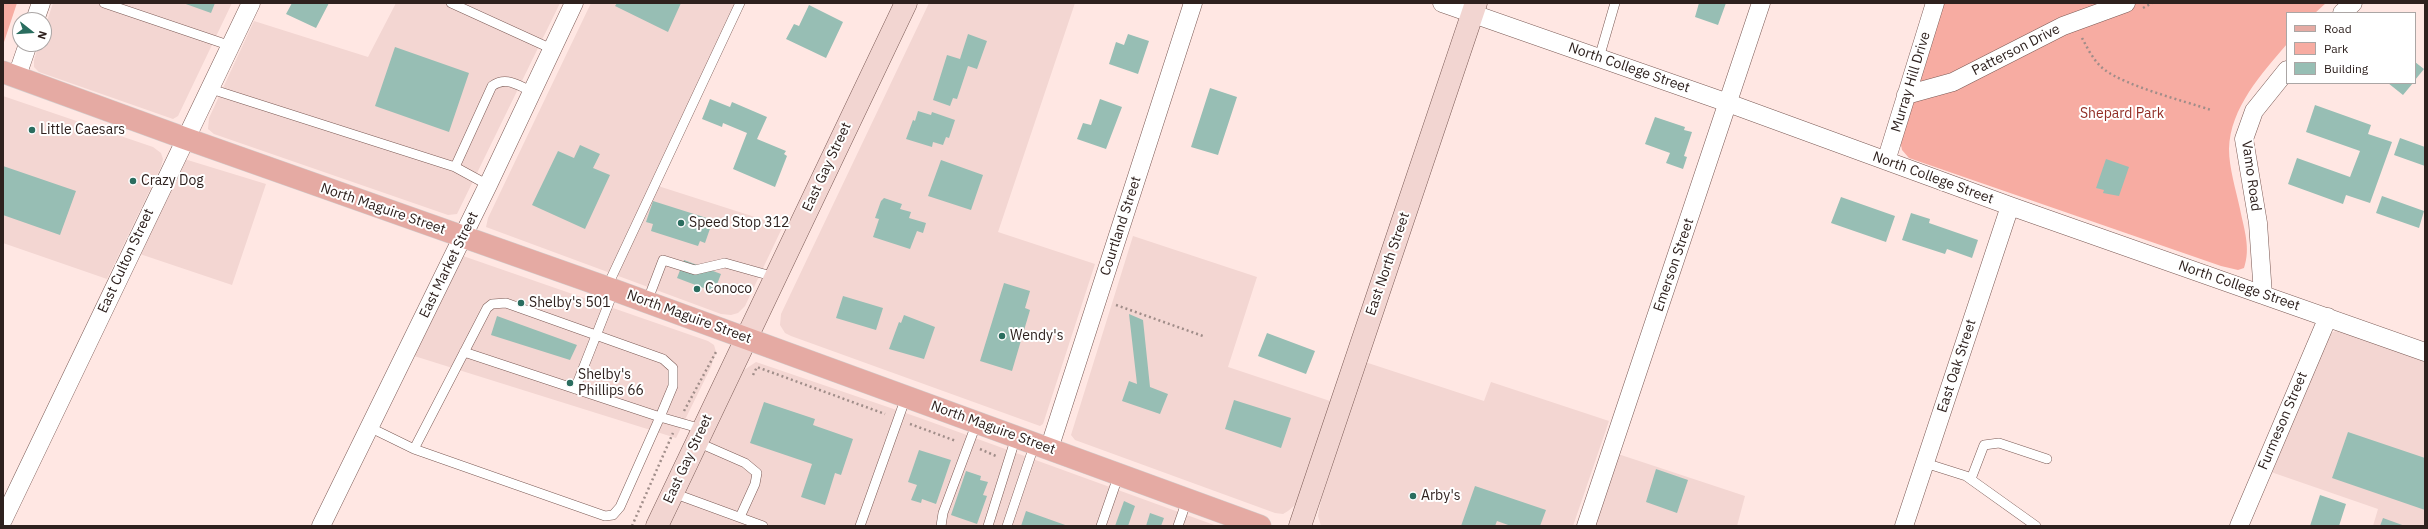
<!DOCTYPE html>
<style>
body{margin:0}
#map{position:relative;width:2428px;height:529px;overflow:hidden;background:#ffe7e3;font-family:"IBM Plex Sans",sans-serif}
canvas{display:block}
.frame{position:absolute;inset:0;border:4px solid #2e211e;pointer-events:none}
.legend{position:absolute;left:2286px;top:12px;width:130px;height:72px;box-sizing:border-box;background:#fff;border:1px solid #aba6a5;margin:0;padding:5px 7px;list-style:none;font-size:12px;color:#2e211e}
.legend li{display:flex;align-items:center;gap:8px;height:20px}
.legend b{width:20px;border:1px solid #aba6a5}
.north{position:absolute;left:12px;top:12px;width:40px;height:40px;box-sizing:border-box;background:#fff;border:1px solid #aba6a5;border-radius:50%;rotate:107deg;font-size:11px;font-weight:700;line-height:16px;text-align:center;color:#2e211e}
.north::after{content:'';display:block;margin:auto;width:14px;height:18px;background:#2a6d5f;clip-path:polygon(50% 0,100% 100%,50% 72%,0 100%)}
</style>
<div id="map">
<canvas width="2428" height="529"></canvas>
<div class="frame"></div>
<ul class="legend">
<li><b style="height:5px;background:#e5aaa3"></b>Road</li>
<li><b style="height:11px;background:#f7aca2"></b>Park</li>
<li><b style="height:11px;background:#97beb4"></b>Building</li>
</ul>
<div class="north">N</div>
</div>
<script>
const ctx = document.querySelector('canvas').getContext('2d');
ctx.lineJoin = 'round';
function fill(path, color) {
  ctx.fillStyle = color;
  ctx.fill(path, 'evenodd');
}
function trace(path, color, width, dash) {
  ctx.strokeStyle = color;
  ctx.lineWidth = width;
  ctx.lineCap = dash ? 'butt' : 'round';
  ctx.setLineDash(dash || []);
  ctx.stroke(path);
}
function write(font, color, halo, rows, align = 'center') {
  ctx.font = font + ' "IBM Plex Sans",sans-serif';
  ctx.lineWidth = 4;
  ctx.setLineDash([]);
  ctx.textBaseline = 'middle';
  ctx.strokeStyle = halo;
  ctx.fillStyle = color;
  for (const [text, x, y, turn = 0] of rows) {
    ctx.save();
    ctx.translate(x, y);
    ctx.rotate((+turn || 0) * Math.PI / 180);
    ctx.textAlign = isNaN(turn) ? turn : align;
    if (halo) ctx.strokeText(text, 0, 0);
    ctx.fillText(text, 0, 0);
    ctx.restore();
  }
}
const built = new Path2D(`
 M 53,3 L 232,3 L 178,116 L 173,119 L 39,72 L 34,67 L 34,60 L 39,44 L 44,44 L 44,30 Z
 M 396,3 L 560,3 L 457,214 L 448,215 L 214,134 L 208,129 L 209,118 L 254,21 L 368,57 Z
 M 591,3 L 742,3 L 655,185 L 783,226 L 745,306 L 738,313 L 731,315 L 721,314 L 486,227 L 488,218 Z
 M 929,3 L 1075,3 L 998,232 L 1095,264 L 1043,424 L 1040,426 L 791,336 L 785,333 L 780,325 L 781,314 Z
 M 3,96 L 153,147 L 161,153 L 163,159 L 161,167 L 107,279 L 3,243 Z
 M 181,158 L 266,184 L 232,285 L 134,252 Z
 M 1133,236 L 1257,277 L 1228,367 L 1333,402 L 1295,505 L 1288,511 L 1283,514 L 1275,513 L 1075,440 L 1071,435 Z
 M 463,256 L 708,341 L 714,345 L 716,352 L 711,367 L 676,438 L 411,355 L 456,262 Z
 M 2340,330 L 2425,362 L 2425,526 L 2373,526 L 2378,509 L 2271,472 L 2328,337 L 2333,332 Z
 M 756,362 L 920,418 L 1217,526 L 670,526 L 744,370 Z
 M 1365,362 L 1484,401 L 1491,382 L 1609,421 L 1573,526 L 1321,526 L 1318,516 L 1321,500 Z
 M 1618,454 L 1745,496 L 1737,526 L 1594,526 Z`);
const green = new Path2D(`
 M 3,3 L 17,3 L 3,45 Z
 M 1943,3 L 2326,3 L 2315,13 L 2287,13 L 2287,44 C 2262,73 2230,108 2229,149 C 2229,168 2236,190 2240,209 C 2244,229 2251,248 2244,268 L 2238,270 L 2221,266 L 1909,158 L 1902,150 L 1900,140 Z`);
const building = new Path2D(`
 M 183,3 L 215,3 L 211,13 Z
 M 292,3 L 329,3 L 316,28 L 286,14 Z
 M 617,3 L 681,3 L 668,32 L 615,6 Z
 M 1699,3 L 1726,3 L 1718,25 L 1695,17 Z
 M 809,5 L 843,22 L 826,58 L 786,39 L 794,24 L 799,26 Z
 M 968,34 L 987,41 L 977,69 L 968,66 L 957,99 L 953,98 L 950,106 L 933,100 L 947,55 L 960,59 Z
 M 1128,34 L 1149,41 L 1138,74 L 1109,64 L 1116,42 L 1124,45 Z
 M 395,47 L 469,73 L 449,132 L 375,106 Z
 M 2415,62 L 2424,69 L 2415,80 Z
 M 2388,83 L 2413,83 L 2403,95 Z
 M 1210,88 L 1237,97 L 1218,155 L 1191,147 Z
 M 710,99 L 730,107 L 732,102 L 767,117 L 757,139 L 786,151 L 784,154 L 787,156 L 775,187 L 733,169 L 747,133 L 723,123 L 722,127 L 702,119 Z
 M 1100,99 L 1122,107 L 1106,149 L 1077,139 L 1083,123 L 1091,125 Z
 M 2315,105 L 2371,125 L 2368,134 L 2392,142 L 2370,203 L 2346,195 L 2343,204 L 2288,184 L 2297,158 L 2350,177 L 2360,151 L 2306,132 Z
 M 918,111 L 931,115 L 932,112 L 955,120 L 949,138 L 946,137 L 943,145 L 933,142 L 932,147 L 906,139 L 913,120 L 915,121 Z
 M 1655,117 L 1685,127 L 1684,130 L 1692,132 L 1684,156 L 1687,157 L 1683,169 L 1666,163 L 1670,153 L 1645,144 Z
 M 2400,138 L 2425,147 L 2425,166 L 2394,155 Z
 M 580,145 L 600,154 L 593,168 L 610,175 L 585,229 L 532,205 L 558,151 L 574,158 Z
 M 2106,159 L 2129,167 L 2119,196 L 2103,193 L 2104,190 L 2096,188 Z
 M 941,160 L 983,175 L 971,210 L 928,196 Z
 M 3,166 L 76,191 L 60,235 L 3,215 Z
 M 2382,196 L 2424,211 L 2419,228 L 2376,213 Z
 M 1841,197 L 1895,216 L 1886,242 L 1831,223 Z
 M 884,198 L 902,204 L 900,209 L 911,212 L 909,218 L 926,223 L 923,233 L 917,231 L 910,249 L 873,237 L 879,219 L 875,218 L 881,201 Z
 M 653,201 L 713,220 L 705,243 L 700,241 L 698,246 L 651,231 L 653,224 L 646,222 Z
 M 1911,213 L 1930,219 L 1929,223 L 1978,240 L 1972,258 L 1947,249 L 1945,254 L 1902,240 Z
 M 684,260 L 721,274 L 714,292 L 677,278 Z
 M 1004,283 L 1030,291 L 1025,308 L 1030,310 L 1012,371 L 980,361 Z
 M 843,296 L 883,308 L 876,330 L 836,318 Z
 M 1129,314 L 1143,320 L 1150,387 L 1168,394 L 1160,414 L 1122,401 L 1129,381 L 1137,384 Z
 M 904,315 L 935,327 L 924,359 L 889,349 L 899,322 L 901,323 Z
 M 497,316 L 577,345 L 570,360 L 491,335 Z
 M 1267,333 L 1315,351 L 1306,374 L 1258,356 Z
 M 1234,400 L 1291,418 L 1281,448 L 1225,429 Z
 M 764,402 L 815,419 L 813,425 L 853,439 L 841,475 L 835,473 L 825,505 L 801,497 L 812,464 L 750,443 Z
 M 2348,432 L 2425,458 L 2425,510 L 2332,478 Z
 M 919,450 L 951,460 L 936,504 L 922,499 L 921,503 L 911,500 L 917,485 L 908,482 Z
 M 1656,469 L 1688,480 L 1677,513 L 1646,502 Z
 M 966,471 L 981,476 L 980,480 L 988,482 L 983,495 L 987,496 L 977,524 L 951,515 Z
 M 1475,486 L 1546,510 L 1540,526 L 1511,526 L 1497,521 L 1495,526 L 1461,526 Z
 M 2320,495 L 2346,504 L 2339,526 L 2310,526 Z
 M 1124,501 L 1135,506 L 1128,526 L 1115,526 Z
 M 1026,511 L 1068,526 L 1021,526 Z
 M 1150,513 L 1164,518 L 1161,526 L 1146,526 Z
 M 2383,518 L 2405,526 L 2380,526 Z`);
const path = new Path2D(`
 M 2143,8 L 2152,3
 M 2082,38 C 2088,49 2094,62 2105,70 C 2126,86 2184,101 2211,110
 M 1116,305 L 1203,336
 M 753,375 L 757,367 L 885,414
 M 684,411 L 716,352
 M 910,424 L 956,441
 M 980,449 L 996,456
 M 632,526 L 673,433`);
const lane = new Path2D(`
 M 104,3 L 231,46
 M 451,3 L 552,49
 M 1599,58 L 1615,3
 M 211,89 L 455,167 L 488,185
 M 455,167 L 492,86 C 506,76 517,85 531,91
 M 607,287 L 740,3
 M 647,302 L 663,260 L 695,270 L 725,263 L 775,277
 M 575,389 L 614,290
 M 369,427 L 414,449 L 605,516 L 613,515 L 620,507 L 660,417 L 702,429
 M 697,442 L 745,463 L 757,473 L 755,484 L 740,517
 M 414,449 L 487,308 L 492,304 L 506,303 L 663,359 L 673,368 L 673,386 L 660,417 L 464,352
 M 1925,463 L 1966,476 L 2036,526
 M 1971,479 L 1984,445 L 1999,443 L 2047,459
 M 673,493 L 763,526
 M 860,526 L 906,397
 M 941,526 L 943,513 L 977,422
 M 988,526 L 1016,437
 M 1007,526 L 1035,443
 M 1101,526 L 1119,474
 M 1178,526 L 1187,500`);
const street = new Path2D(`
 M 1442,3 L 1728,103 L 2010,206 L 2425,352
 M 2342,13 L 2353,3
 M 35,20 L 41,3
 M 17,76 L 28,44
 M 1906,95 L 1953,82 L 2063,26 L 2126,3
 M 1886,161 L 1935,3
 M 2263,295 L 2258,223 L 2244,139 L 2254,111 L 2287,70
 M 1049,449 L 1193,3
 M 3,520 L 251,3
 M 321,526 L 488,185 L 574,3
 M 1586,526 L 1761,3
 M 1904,526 L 2010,206
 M 2239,526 L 2328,317`);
const secondary = new Path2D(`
 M 657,526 L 906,3
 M 1300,526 L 1476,3`);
const primary = new Path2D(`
 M 3,72 L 184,138 L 614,290 L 1260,526`);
const markers = [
 [32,130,4,"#2a6d5f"],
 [133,181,4,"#2a6d5f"],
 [681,223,4,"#2a6d5f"],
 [697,289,4,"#2a6d5f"],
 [521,303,4,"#2a6d5f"],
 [1002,336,4,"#2a6d5f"],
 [570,383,4,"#2a6d5f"],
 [1413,496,4,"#2a6d5f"]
];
const streetNames = [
 ["Patterson Drive",2016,50,-27],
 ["North College Street",1629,68,19],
 ["Murray Hill Drive",1911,82,-73],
 ["East Gay Street",827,167,-65],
 ["Vamo Road",2251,176,82],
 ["North College Street",1933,178,20],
 ["North Maguire Street",383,209,19],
 ["Courtland Street",1121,226,-72],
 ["East Culton Street",126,261,-65],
 ["East North Street",1388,264,-71],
 ["East Market Street",449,265,-64],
 ["Emerson Street",1674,265,-71],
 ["North College Street",2239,286,19],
 ["North Maguire Street",689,317,20],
 ["East Oak Street",1957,366,-72],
 ["Furmeson Street",2283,421,-67],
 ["North Maguire Street",993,428,20],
 ["East Gay Street",688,459,-65]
];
const parkNames = [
 ["Shepard Park",2122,114]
];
const poiNames = [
 ["Little Caesars",40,130],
 ["Crazy Dog",141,181],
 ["Speed Stop 312",689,223],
 ["Conoco",705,289],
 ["Shelby's 501",529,303],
 ["Wendy's",1010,336],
 ["Shelby's",578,375],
 ["Phillips 66",578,391],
 ["Arby's",1421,496]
];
fill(built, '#f3d6d2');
fill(green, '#f7aca2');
fill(building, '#97beb4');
trace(lane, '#7b5a55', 10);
trace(street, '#7b5a55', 19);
trace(secondary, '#7b5a55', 23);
trace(primary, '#d1cece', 23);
trace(path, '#a08d89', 2.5, [2, 3]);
trace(lane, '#fff', 9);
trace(street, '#fff', 18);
trace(secondary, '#f2d5d1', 22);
trace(primary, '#e5aaa3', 22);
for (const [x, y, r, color] of markers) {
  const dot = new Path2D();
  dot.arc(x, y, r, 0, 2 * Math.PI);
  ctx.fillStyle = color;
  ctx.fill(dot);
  trace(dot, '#fff', 1.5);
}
write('14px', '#2e211e', '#fff', streetNames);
write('14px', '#912e26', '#fff', parkNames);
write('14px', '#2e211e', '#fff', poiNames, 'left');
</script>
